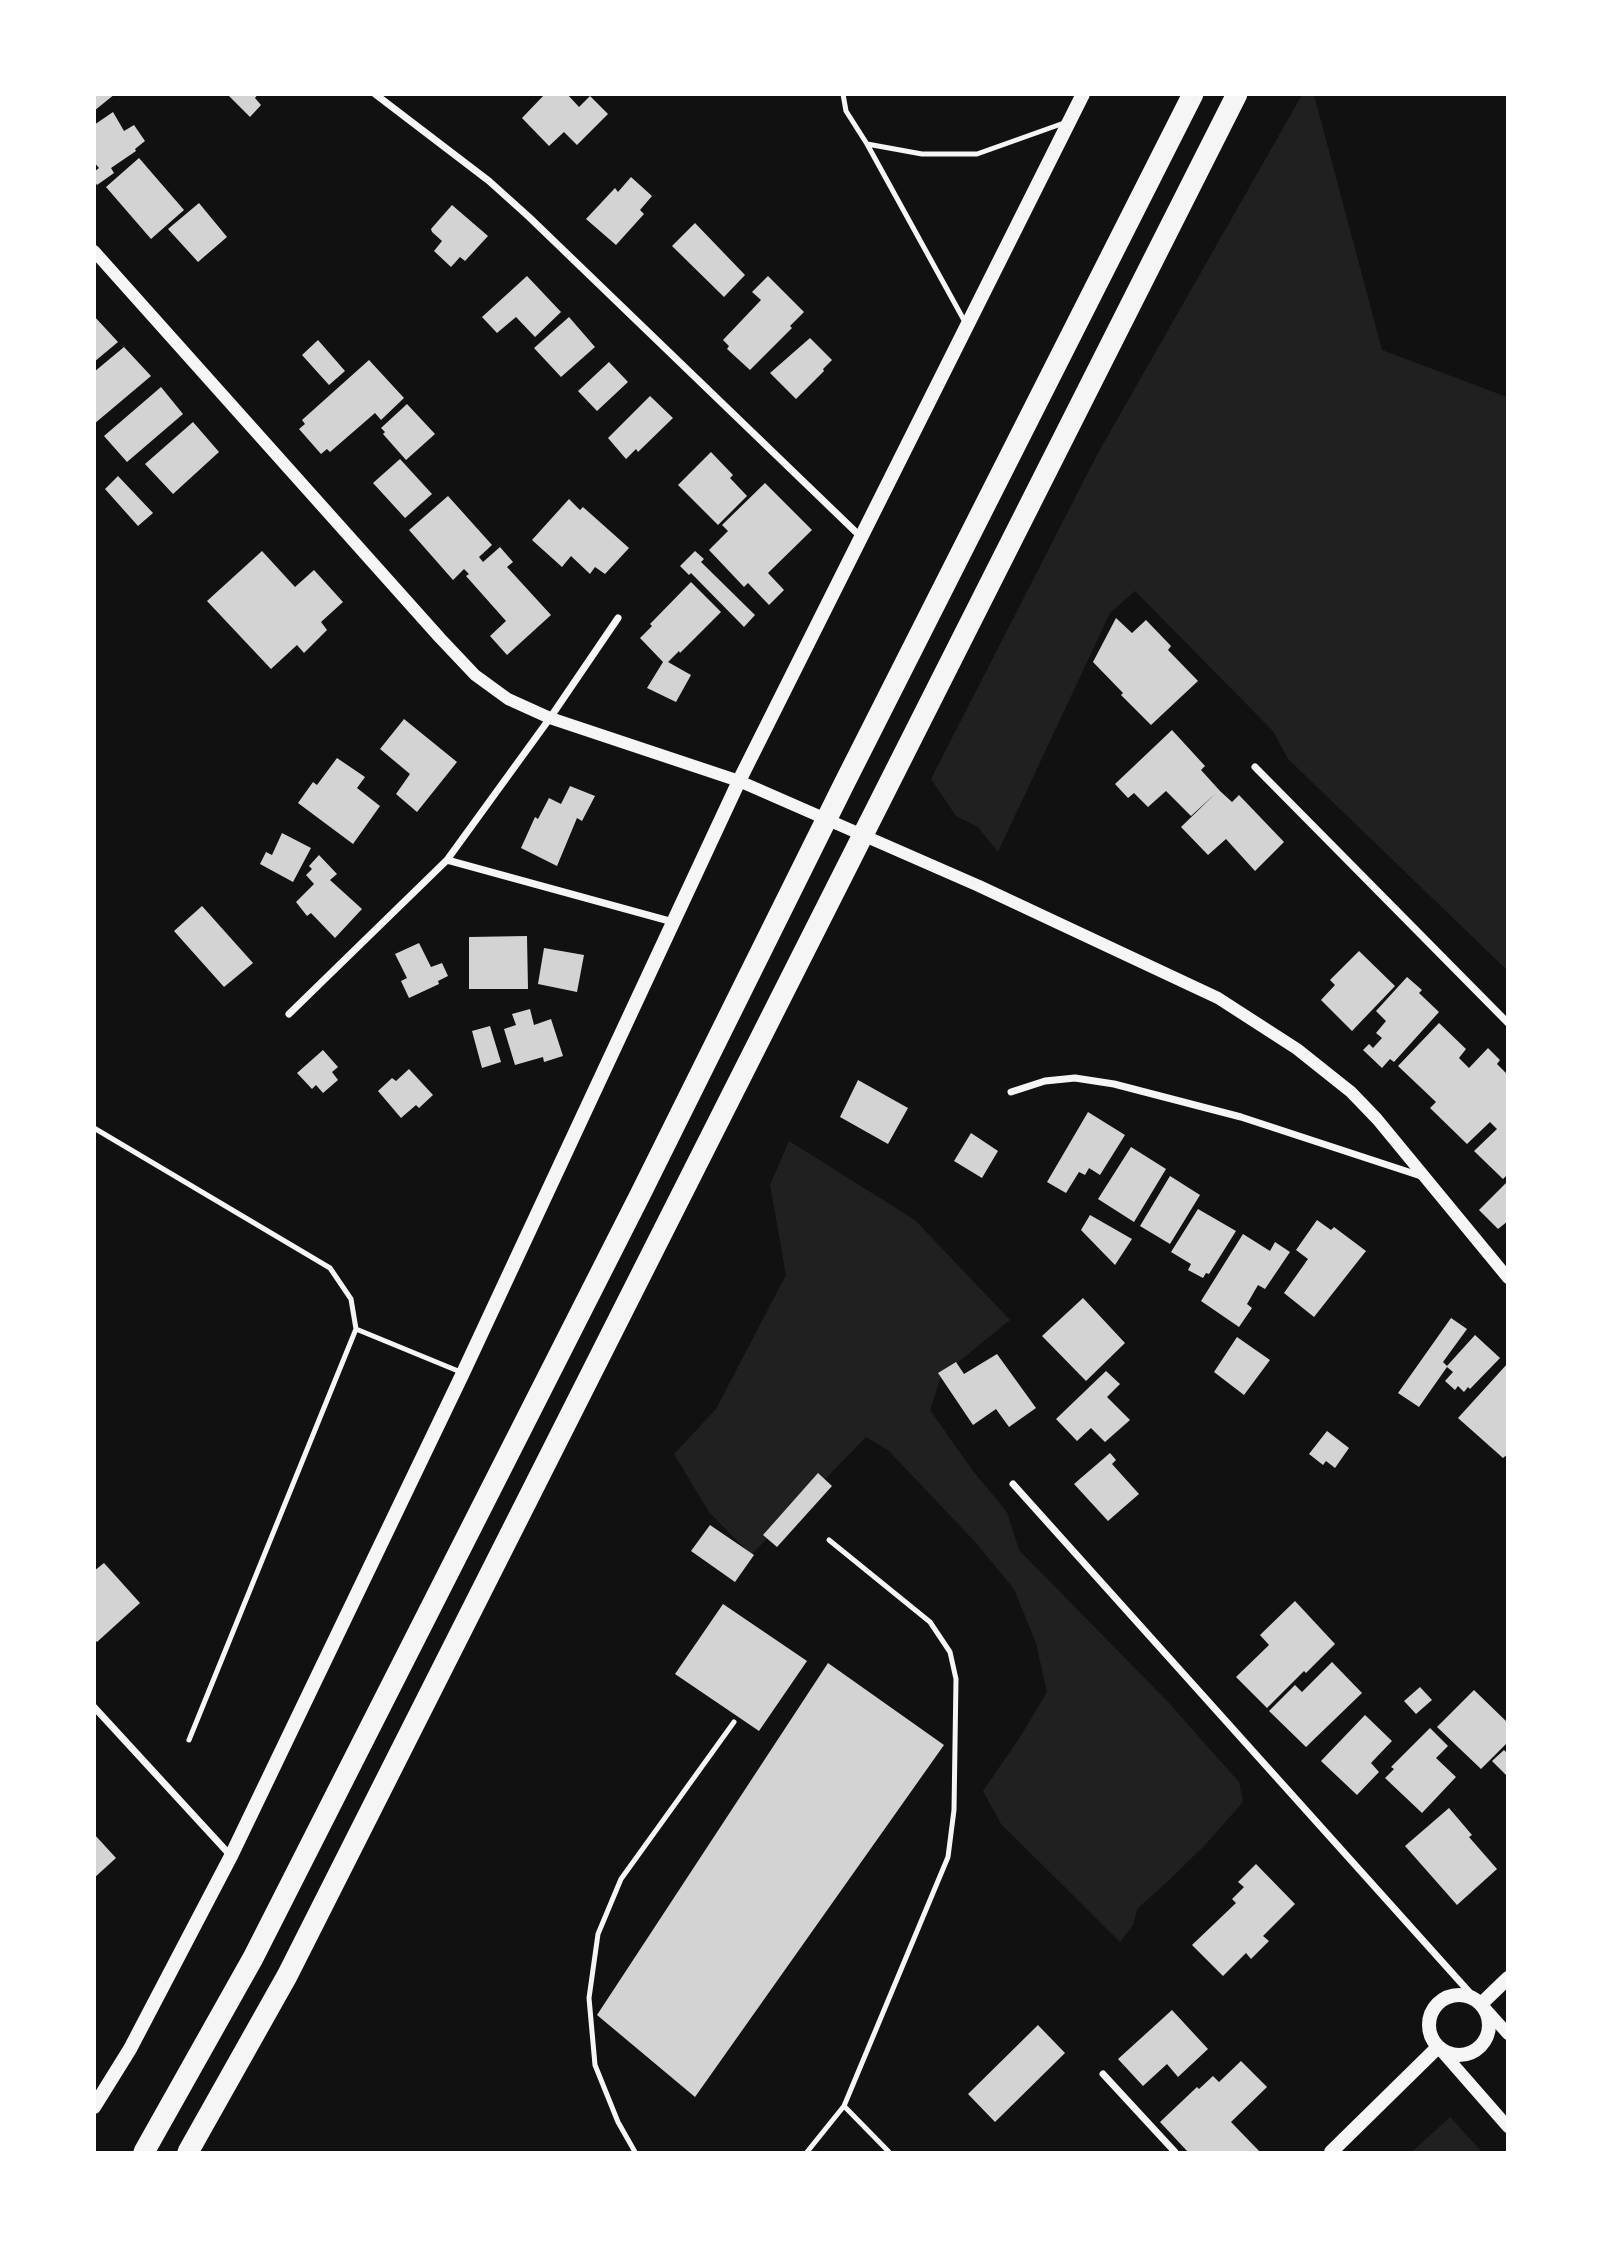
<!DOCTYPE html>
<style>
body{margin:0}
#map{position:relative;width:1602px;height:2247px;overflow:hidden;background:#111;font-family:Lato,sans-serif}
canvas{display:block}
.frame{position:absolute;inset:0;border:96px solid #fff;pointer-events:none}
</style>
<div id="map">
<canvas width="1602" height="2247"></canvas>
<div class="frame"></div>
</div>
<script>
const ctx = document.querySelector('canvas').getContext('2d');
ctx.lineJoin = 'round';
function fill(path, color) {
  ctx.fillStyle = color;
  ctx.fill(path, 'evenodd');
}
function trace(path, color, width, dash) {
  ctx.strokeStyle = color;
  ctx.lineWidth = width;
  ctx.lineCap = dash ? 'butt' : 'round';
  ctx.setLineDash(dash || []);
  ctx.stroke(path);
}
const green = new Path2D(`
 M 1302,95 L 1314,95 L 1382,350 L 1507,397 L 1507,970 L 1288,759 L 1273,731 L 1135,591 L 1110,613 L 998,852 L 978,827 L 956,816 L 931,779 L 1098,453 Z
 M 789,1141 L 915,1220 L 1010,1320 L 941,1376 L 930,1410 L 973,1471 L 1007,1512 L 1019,1550 L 1168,1702 L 1239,1782 L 1243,1802 L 1205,1845 L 1166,1883 L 1137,1909 L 1133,1925 L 1120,1942 L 1001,1824 L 983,1791 L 1022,1734 L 1047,1692 L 1036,1643 L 1014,1589 L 977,1544 L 888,1450 L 866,1437 L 751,1555 L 709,1512 L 674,1454 L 716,1409 L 786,1275 L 770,1185 Z
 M 1450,2117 L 1482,2152 L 1412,2152 Z`);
const building = new Path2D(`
 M 94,94 L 115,94 L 94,111 Z
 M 227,94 L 258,94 L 255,98 L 261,105 L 250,117 Z
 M 545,94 L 567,94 L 579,107 L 590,96 L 608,114 L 577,145 L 564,132 L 549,146 L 522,118 Z
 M 113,112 L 124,131 L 134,125 L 145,141 L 135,149 L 136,151 L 111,168 L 114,173 L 97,185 L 94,181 L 94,172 L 99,168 L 94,162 L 94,125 Z
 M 139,158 L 184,210 L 151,239 L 106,187 Z
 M 631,177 L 652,196 L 640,210 L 644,214 L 616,245 L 586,219 L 615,188 L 618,192 Z
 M 199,203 L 227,237 L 198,262 L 168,229 Z
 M 452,205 L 488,236 L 465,261 L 460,257 L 451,267 L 434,251 L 442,241 L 432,232 L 431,229 Z
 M 695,223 L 745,275 L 724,297 L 672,246 Z
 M 527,276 L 561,312 L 535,337 L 516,317 L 497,333 L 482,317 Z
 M 768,276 L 804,312 L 790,326 L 792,328 L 750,370 L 727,349 L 729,346 L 723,340 L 761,300 L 752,292 Z
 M 94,316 L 118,342 L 94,362 Z
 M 569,317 L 595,347 L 561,377 L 534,348 Z
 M 810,338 L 832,360 L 823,369 L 824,371 L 796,399 L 770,373 Z
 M 318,340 L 345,371 L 329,385 L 302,355 Z
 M 124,347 L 151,376 L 94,424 L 94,372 Z
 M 369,360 L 404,398 L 381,420 L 375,413 L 330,452 L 327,449 L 321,454 L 299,429 L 305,424 L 302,420 Z
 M 609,362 L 628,382 L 597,411 L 578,391 Z
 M 161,387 L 183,414 L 127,462 L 104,436 Z
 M 650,396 L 673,418 L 638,452 L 636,449 L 626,459 L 608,438 Z
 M 407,404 L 435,434 L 406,460 L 383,434 L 385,432 L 381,428 Z
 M 193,422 L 219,452 L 173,494 L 145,464 Z
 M 711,452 L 733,475 L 730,478 L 747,496 L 718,525 L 678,485 Z
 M 400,459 L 432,494 L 405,518 L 373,483 Z
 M 118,476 L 153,513 L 138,526 L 105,489 Z
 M 765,483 L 812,530 L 768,573 L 784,590 L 769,605 L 748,583 L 744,587 L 709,550 L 728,531 L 722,525 Z
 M 448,496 L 492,545 L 479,557 L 483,562 L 500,547 L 513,562 L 507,567 L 551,615 L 507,655 L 490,636 L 506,621 L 466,576 L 469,574 L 464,569 L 453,580 L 409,530 Z
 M 569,499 L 580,510 L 583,507 L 629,548 L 605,574 L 595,567 L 590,574 L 571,556 L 562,567 L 532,540 Z
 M 262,551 L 295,587 L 314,570 L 343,602 L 321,622 L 327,630 L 304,653 L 297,645 L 271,669 L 207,601 Z
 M 695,551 L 704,559 L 701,562 L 755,615 L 744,627 L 691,573 L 689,575 L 680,566 Z
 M 691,582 L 721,612 L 680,653 L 679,651 L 668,662 L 691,675 L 676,702 L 647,688 L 663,662 L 640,638 L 652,626 L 650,624 Z
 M 1116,618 L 1132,633 L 1146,620 L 1171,646 L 1168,650 L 1198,681 L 1151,725 L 1121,695 L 1123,693 L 1093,662 Z
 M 404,719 L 457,762 L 417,812 L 396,794 L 410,774 L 380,749 Z
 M 1172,730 L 1205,766 L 1201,770 L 1220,791 L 1232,802 L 1239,795 L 1284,842 L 1255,871 L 1226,839 L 1208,855 L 1181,827 L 1216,793 L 1191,816 L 1166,791 L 1148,807 L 1134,793 L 1128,798 L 1115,784 Z
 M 337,758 L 365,777 L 357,788 L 380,806 L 353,844 L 298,803 L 313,782 L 317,785 Z
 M 570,786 L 595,796 L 582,821 L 577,818 L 557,866 L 521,848 L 535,817 L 538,819 L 549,798 L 561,804 Z
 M 282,833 L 311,848 L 293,882 L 260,864 L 266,852 L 272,855 Z
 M 319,855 L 337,874 L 330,880 L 362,909 L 335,938 L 311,913 L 307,916 L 296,902 L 314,884 L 306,875 L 312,869 L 309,866 Z
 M 202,906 L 253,963 L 224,987 L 174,931 Z
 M 527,936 L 528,989 L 469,989 L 469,937 Z
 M 419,943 L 431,967 L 442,963 L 448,976 L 438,981 L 439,984 L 409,998 L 401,981 L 407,978 L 395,954 Z
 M 544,948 L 584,955 L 577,992 L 538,984 Z
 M 1359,951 L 1395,986 L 1352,1031 L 1321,1000 L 1335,985 L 1330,980 Z
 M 1407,977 L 1422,990 L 1419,993 L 1439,1012 L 1394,1062 L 1390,1059 L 1382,1068 L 1363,1050 L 1369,1044 L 1373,1048 L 1382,1038 L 1376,1033 L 1386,1021 L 1376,1011 Z
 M 530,1009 L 534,1025 L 551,1019 L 563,1056 L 544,1062 L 543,1057 L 515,1065 L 504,1029 L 516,1025 L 512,1014 Z
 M 1439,1023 L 1466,1049 L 1459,1058 L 1469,1068 L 1488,1048 L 1500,1060 L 1497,1064 L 1508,1075 L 1508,1174 L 1503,1179 L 1474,1151 L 1497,1129 L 1490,1122 L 1467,1144 L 1430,1108 L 1436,1102 L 1398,1066 Z
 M 490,1026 L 501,1062 L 482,1068 L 472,1031 Z
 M 323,1050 L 338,1067 L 332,1072 L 338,1080 L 323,1093 L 316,1085 L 312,1089 L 297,1073 Z
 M 409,1069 L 433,1095 L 419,1108 L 416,1105 L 401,1118 L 378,1091 L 392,1078 L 396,1081 Z
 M 858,1080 L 908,1108 L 888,1144 L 840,1117 Z
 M 1088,1112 L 1125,1135 L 1100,1175 L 1089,1168 L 1085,1175 L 1079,1172 L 1066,1193 L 1047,1182 Z
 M 971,1133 L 998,1151 L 982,1178 L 954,1161 Z
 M 1131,1147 L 1166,1169 L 1134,1222 L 1098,1199 Z
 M 1170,1176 L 1200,1195 L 1170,1244 L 1140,1226 Z
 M 1508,1181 L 1508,1221 L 1498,1229 L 1479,1210 Z
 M 1198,1209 L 1236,1231 L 1209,1274 L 1206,1273 L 1203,1278 L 1188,1270 L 1191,1264 L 1171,1252 Z
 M 1090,1215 L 1132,1239 L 1115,1265 L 1081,1230 Z
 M 1317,1220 L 1331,1230 L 1334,1227 L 1366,1251 L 1314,1317 L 1284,1293 L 1308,1259 L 1296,1250 Z
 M 1243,1234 L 1270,1251 L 1275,1242 L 1290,1252 L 1265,1289 L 1258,1285 L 1247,1304 L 1252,1308 L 1239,1327 L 1201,1301 Z
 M 1083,1298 L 1125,1343 L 1086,1381 L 1042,1336 Z
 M 1451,1318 L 1467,1329 L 1443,1362 L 1447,1366 L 1475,1335 L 1500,1358 L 1470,1389 L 1468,1387 L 1464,1392 L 1458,1386 L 1455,1390 L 1445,1381 L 1453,1372 L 1447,1367 L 1419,1407 L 1398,1393 Z
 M 1237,1337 L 1270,1360 L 1244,1395 L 1214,1372 Z
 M 997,1354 L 1036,1408 L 1009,1427 L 996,1409 L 973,1425 L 938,1373 L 956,1362 L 964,1374 Z
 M 1508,1363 L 1508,1454 L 1503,1458 L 1458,1418 Z
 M 1106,1371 L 1120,1384 L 1107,1397 L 1130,1420 L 1105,1442 L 1091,1428 L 1077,1441 L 1056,1419 Z
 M 1327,1431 L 1349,1448 L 1335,1468 L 1326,1461 L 1323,1465 L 1309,1454 Z
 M 1110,1453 L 1116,1460 L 1112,1464 L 1139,1494 L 1108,1521 L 1074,1484 Z
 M 818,1473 L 832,1486 L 777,1547 L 763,1535 Z
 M 710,1525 L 754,1555 L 735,1582 L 691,1551 Z
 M 104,1563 L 140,1603 L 97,1642 L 94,1639 L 94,1571 Z
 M 1295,1601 L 1335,1644 L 1306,1673 L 1304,1671 L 1267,1708 L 1236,1677 L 1269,1645 L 1260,1635 Z
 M 723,1604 L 807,1661 L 759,1731 L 675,1674 Z
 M 1332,1662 L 1362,1693 L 1306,1747 L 1269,1711 L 1295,1685 L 1302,1692 Z
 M 828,1663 L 944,1745 L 695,2097 L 597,2015 Z
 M 1420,1687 L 1432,1700 L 1416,1714 L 1404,1701 Z
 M 1474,1690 L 1508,1723 L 1508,1742 L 1481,1769 L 1437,1727 Z
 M 1365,1715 L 1392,1741 L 1371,1763 L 1379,1772 L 1357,1795 L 1321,1761 Z
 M 1430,1728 L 1448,1746 L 1436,1758 L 1456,1777 L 1422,1813 L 1385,1778 L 1394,1769 L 1391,1767 Z
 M 1504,1750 L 1508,1754 L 1508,1777 L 1492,1761 Z
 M 1449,1808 L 1472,1835 L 1469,1837 L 1497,1869 L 1457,1905 L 1405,1846 Z
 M 94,1834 L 116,1858 L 94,1878 Z
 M 1256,1864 L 1295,1904 L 1263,1936 L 1269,1941 L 1251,1959 L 1246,1953 L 1223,1976 L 1192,1945 L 1236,1903 L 1232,1899 L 1244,1887 L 1238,1882 Z
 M 1172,2010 L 1208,2049 L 1178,2077 L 1167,2064 L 1143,2086 L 1118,2059 Z
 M 1038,2025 L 1065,2053 L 995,2122 L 968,2094 Z
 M 1241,2061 L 1267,2087 L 1231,2122 L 1260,2152 L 1188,2152 L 1160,2122 L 1197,2087 L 1199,2089 L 1213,2076 L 1219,2082 Z`);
const service = new Path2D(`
 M 843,94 L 846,111 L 867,144 L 965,322
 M 867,144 L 922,154 L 977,154 L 1064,123
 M 94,1128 L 330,1268 L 351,1299 L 356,1329 L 189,1740
 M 356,1329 L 463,1373
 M 844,2106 L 889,2152
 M 635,2152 L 618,2122 L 595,2065 L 589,1998 L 598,1934 L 621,1879 L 734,1722
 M 807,2152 L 844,2106 L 948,1857 L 954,1810 L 956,1679 L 950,1652 L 930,1622 L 829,1540`);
const minor = new Path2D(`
 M 375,94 L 489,181 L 529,217 L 861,537
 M 1255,767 L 1508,1023
 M 447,860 L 673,922
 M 289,1014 L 447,860 L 550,718 L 618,618
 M 1011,1092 L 1045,1081 L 1075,1078 L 1114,1084 L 1241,1117 L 1421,1176
 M 1013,1484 L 1480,2004
 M 94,1707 L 231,1856
 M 1103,2074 L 1175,2152`);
const tertiary = new Path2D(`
 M 94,251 L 440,638 L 475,675 L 508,699 L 550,718 L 739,781 L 979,886 L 1218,998 L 1297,1049 L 1351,1092 L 1377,1119 L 1508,1278
 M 1481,2004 L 1508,2034
 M 1438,2047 L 1508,2127`);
const secondary = new Path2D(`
 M1429 2025a30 30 0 1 1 60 0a30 30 0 1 1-60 0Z
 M 1481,2004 L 1508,1978
 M 94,2107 L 130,2049 L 231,1856 L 463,1373 L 739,781 L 1083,94
 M 1331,2152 L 1438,2047`);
const motorway = new Path2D(`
 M 144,2152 L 253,1958 L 640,1195 L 844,784 L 1193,94
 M 188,2152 L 287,1976 L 1237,94`);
fill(green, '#202020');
fill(building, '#d3d3d3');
trace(service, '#f5f5f5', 5);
trace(minor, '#f5f5f5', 7);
trace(tertiary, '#f5f5f5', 12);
trace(secondary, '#f5f5f5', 14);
trace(motorway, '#f5f5f5', 21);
</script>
